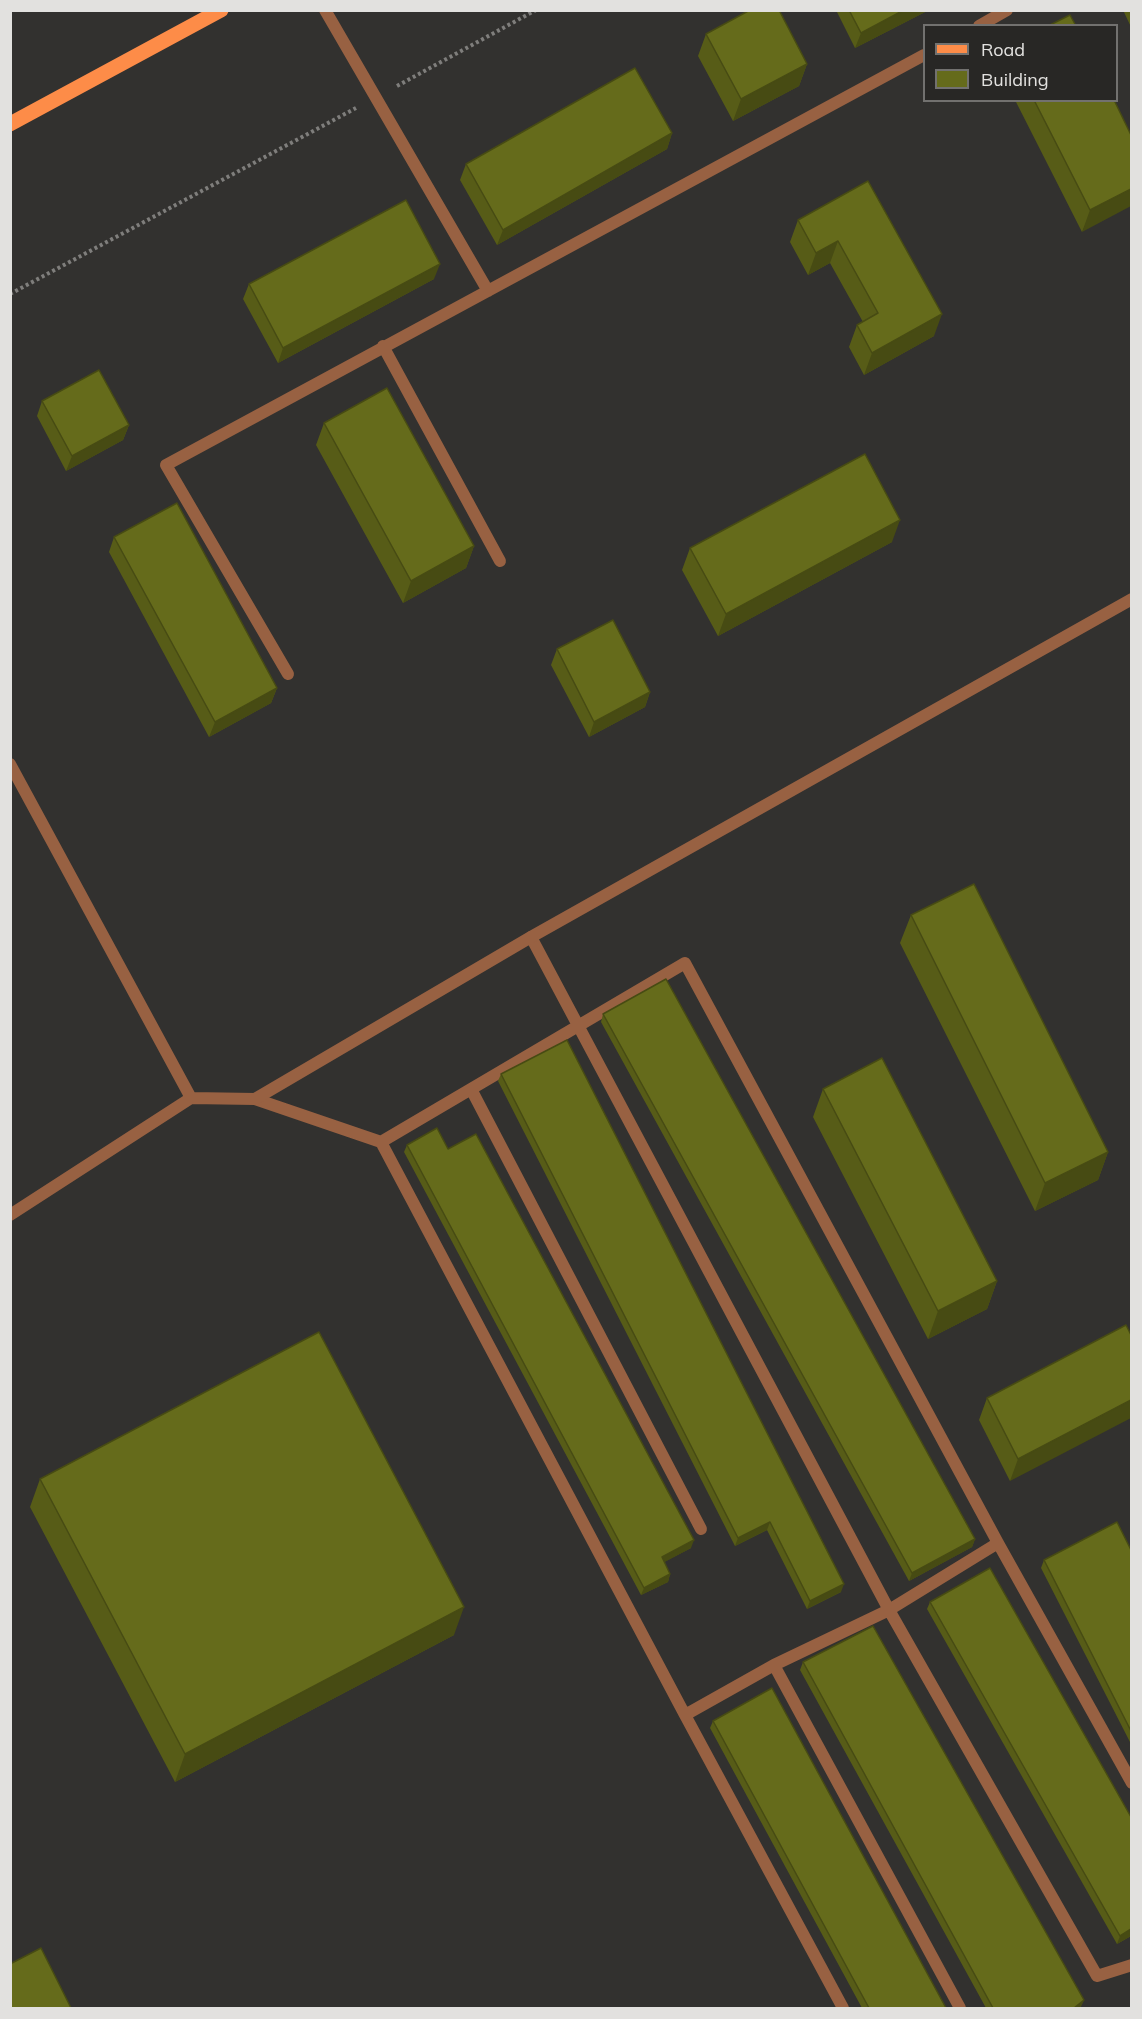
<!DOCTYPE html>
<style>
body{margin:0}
#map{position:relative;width:1142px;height:2019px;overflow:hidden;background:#32312f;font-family:Mulish,sans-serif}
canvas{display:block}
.frame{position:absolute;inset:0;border:12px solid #e2e1df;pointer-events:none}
.legend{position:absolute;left:923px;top:24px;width:195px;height:78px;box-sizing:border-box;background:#282725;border:2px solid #72716f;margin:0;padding:8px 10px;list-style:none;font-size:18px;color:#e2e1df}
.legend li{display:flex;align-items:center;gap:12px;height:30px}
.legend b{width:30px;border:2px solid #72716f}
</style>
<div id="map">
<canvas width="1142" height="2019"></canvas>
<div class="frame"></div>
<ul class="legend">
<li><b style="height:8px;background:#fd8c48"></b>Road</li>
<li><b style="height:16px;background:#656b1b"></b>Building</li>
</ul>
</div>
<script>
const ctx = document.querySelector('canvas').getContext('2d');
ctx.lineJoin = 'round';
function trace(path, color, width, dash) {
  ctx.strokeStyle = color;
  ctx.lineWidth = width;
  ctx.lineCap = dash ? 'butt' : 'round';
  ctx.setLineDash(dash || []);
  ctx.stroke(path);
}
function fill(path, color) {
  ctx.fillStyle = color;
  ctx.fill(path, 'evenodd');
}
const path = new Path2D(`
 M 397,86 L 536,10
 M 10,294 L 356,108`);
const service = new Path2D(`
 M 325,10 L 488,291
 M 979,26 L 1007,10
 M 383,346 L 500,561
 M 288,674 L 166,465 L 924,55
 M 531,937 L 889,1610 L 1097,1976 L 1132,1965
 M 471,1089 L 701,1529
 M 255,1099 L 381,1142 L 685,1715 L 774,1665 L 889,1610 L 998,1543
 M 381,1142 L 685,963 L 998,1543 L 1132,1783
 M 774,1665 L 960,2008
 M 685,1715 L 843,2008`);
const minor = new Path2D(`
 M 10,764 L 191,1098 L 10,1215
 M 191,1098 L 255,1099 L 531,937 L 1132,599`);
const primary = new Path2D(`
 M 10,124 L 221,10`);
const wall = new Path2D(`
 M 836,10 L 929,10 L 855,48 Z
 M 1123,10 L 1131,10 L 1131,27 Z
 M 706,34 L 807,64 L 799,86 L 733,121 L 698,56 Z
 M 1015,100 L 1114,100 L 1131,135 L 1082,232 Z
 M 672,133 L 667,149 L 497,245 L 460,180 L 466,164 Z
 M 868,181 L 934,336 L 864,375 L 849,347 L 857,325 L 863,322 L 830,263 L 808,275 L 790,242 L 798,220 Z
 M 434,279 L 278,363 L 243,299 L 249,284 Z
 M 42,401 L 129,425 L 123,440 L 66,471 L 37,416 Z
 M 324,423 L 474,546 L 466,568 L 403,603 L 316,445 Z
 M 114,537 L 277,688 L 271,703 L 209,737 L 109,552 Z
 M 892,542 L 718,636 L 682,570 L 690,548 Z
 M 557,649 L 650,692 L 645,707 L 589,737 L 551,665 Z
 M 911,915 L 1108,1152 L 1098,1180 L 1035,1211 L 900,943 Z
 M 603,1014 L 975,1539 L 972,1547 L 909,1581 L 601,1022 Z
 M 501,1074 L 841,1592 L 807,1609 L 767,1530 L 735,1546 L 498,1081 Z
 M 823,1089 L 997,1281 L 987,1309 L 928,1339 L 813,1117 Z
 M 407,1145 L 691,1548 L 664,1562 L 670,1574 L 668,1582 L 641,1595 L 404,1152 Z
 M 1126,1325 L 1010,1481 L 979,1420 L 987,1398 Z
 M 40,1479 L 454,1635 L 175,1782 L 30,1507 Z
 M 1131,1550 L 1131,1744 L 1041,1568 L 1044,1560 Z
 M 930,1602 L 1131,1936 L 1117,1944 L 927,1609 Z
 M 803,1662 L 1084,2000 L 1080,2008 L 986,2008 L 800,1670 Z
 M 713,1721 L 946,2008 L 862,2008 L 710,1728 Z`);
const shadedWall = new Path2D(`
 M 904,10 L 929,10 L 855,48 L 861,33 Z
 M 807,64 L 799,86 L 733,121 L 741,99 Z
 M 672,133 L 667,149 L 497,245 L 503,230 Z
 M 1131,189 L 1131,206 L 1082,232 L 1090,210 Z
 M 838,241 L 830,263 L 808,275 L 816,253 Z
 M 440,264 L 434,279 L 278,363 L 283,348 Z
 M 942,314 L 934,336 L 864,375 L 872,353 Z
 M 129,425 L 123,440 L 66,471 L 72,456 Z
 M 900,520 L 892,542 L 718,636 L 726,614 Z
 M 474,546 L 466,568 L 403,603 L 411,581 Z
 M 277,688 L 271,703 L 209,737 L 215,722 Z
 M 650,692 L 645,707 L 589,737 L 594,722 Z
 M 1108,1152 L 1098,1180 L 1035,1211 L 1045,1183 Z
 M 997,1281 L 987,1309 L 928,1339 L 938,1311 Z
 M 1131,1400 L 1131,1418 L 1010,1481 L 1018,1459 Z
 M 770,1522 L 767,1530 L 735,1546 L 738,1538 Z
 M 975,1539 L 972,1547 L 909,1581 L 912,1573 Z
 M 694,1540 L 691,1548 L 659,1565 L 662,1557 Z
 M 670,1574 L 668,1582 L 641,1595 L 644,1588 Z
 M 844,1584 L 841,1592 L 807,1609 L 810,1601 Z
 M 464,1607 L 454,1635 L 175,1782 L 185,1754 Z
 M 1131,1929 L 1131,1936 L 1117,1944 L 1120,1936 Z
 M 1084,2000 L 1080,2008 L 1074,2008 Z`);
const building = new Path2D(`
 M 750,10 L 779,10 L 807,64 L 741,99 L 706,34 Z
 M 849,10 L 904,10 L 861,33 Z
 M 1070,15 L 1076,26 L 1048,26 Z
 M 635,68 L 672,133 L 503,230 L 466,164 Z
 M 1034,100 L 1114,100 L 1131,135 L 1131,189 L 1090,210 Z
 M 868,181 L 942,314 L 872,353 L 857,325 L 878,313 L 838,241 L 816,253 L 798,220 Z
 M 406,200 L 440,264 L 283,348 L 249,284 Z
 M 99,370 L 129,425 L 72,456 L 42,401 Z
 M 387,388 L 474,546 L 411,581 L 324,423 Z
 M 865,454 L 900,520 L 726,614 L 690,548 Z
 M 177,503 L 277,688 L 215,722 L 114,537 Z
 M 613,620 L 650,692 L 594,722 L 557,649 Z
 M 974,884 L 1108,1152 L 1045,1183 L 911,915 Z
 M 666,979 L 975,1539 L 912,1573 L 603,1014 Z
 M 567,1040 L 844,1584 L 810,1601 L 770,1522 L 738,1538 L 501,1074 Z
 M 882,1058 L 997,1281 L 938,1311 L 823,1089 Z
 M 437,1128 L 448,1149 L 476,1134 L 694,1540 L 662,1557 L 670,1574 L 644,1588 L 407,1145 Z
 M 1126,1325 L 1131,1335 L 1131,1400 L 1018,1459 L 987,1398 Z
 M 319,1332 L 464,1607 L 185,1754 L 40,1479 Z
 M 1117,1522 L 1131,1550 L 1131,1731 L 1044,1560 Z
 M 990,1568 L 1131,1817 L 1131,1929 L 1120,1936 L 930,1602 Z
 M 873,1626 L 1084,2000 L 1074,2008 L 993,2008 L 803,1662 Z
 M 772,1688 L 946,2008 L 869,2008 L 713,1721 Z
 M 41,1948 L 71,2008 L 10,2008 L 10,1964 Z`);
trace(path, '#7f7e7c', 4, [3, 3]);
trace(service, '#986142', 12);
trace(minor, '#986142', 12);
trace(primary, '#fd8c48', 15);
fill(wall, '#575c17');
fill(shadedWall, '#474b13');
fill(building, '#656b1b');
trace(building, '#474b13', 1.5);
</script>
